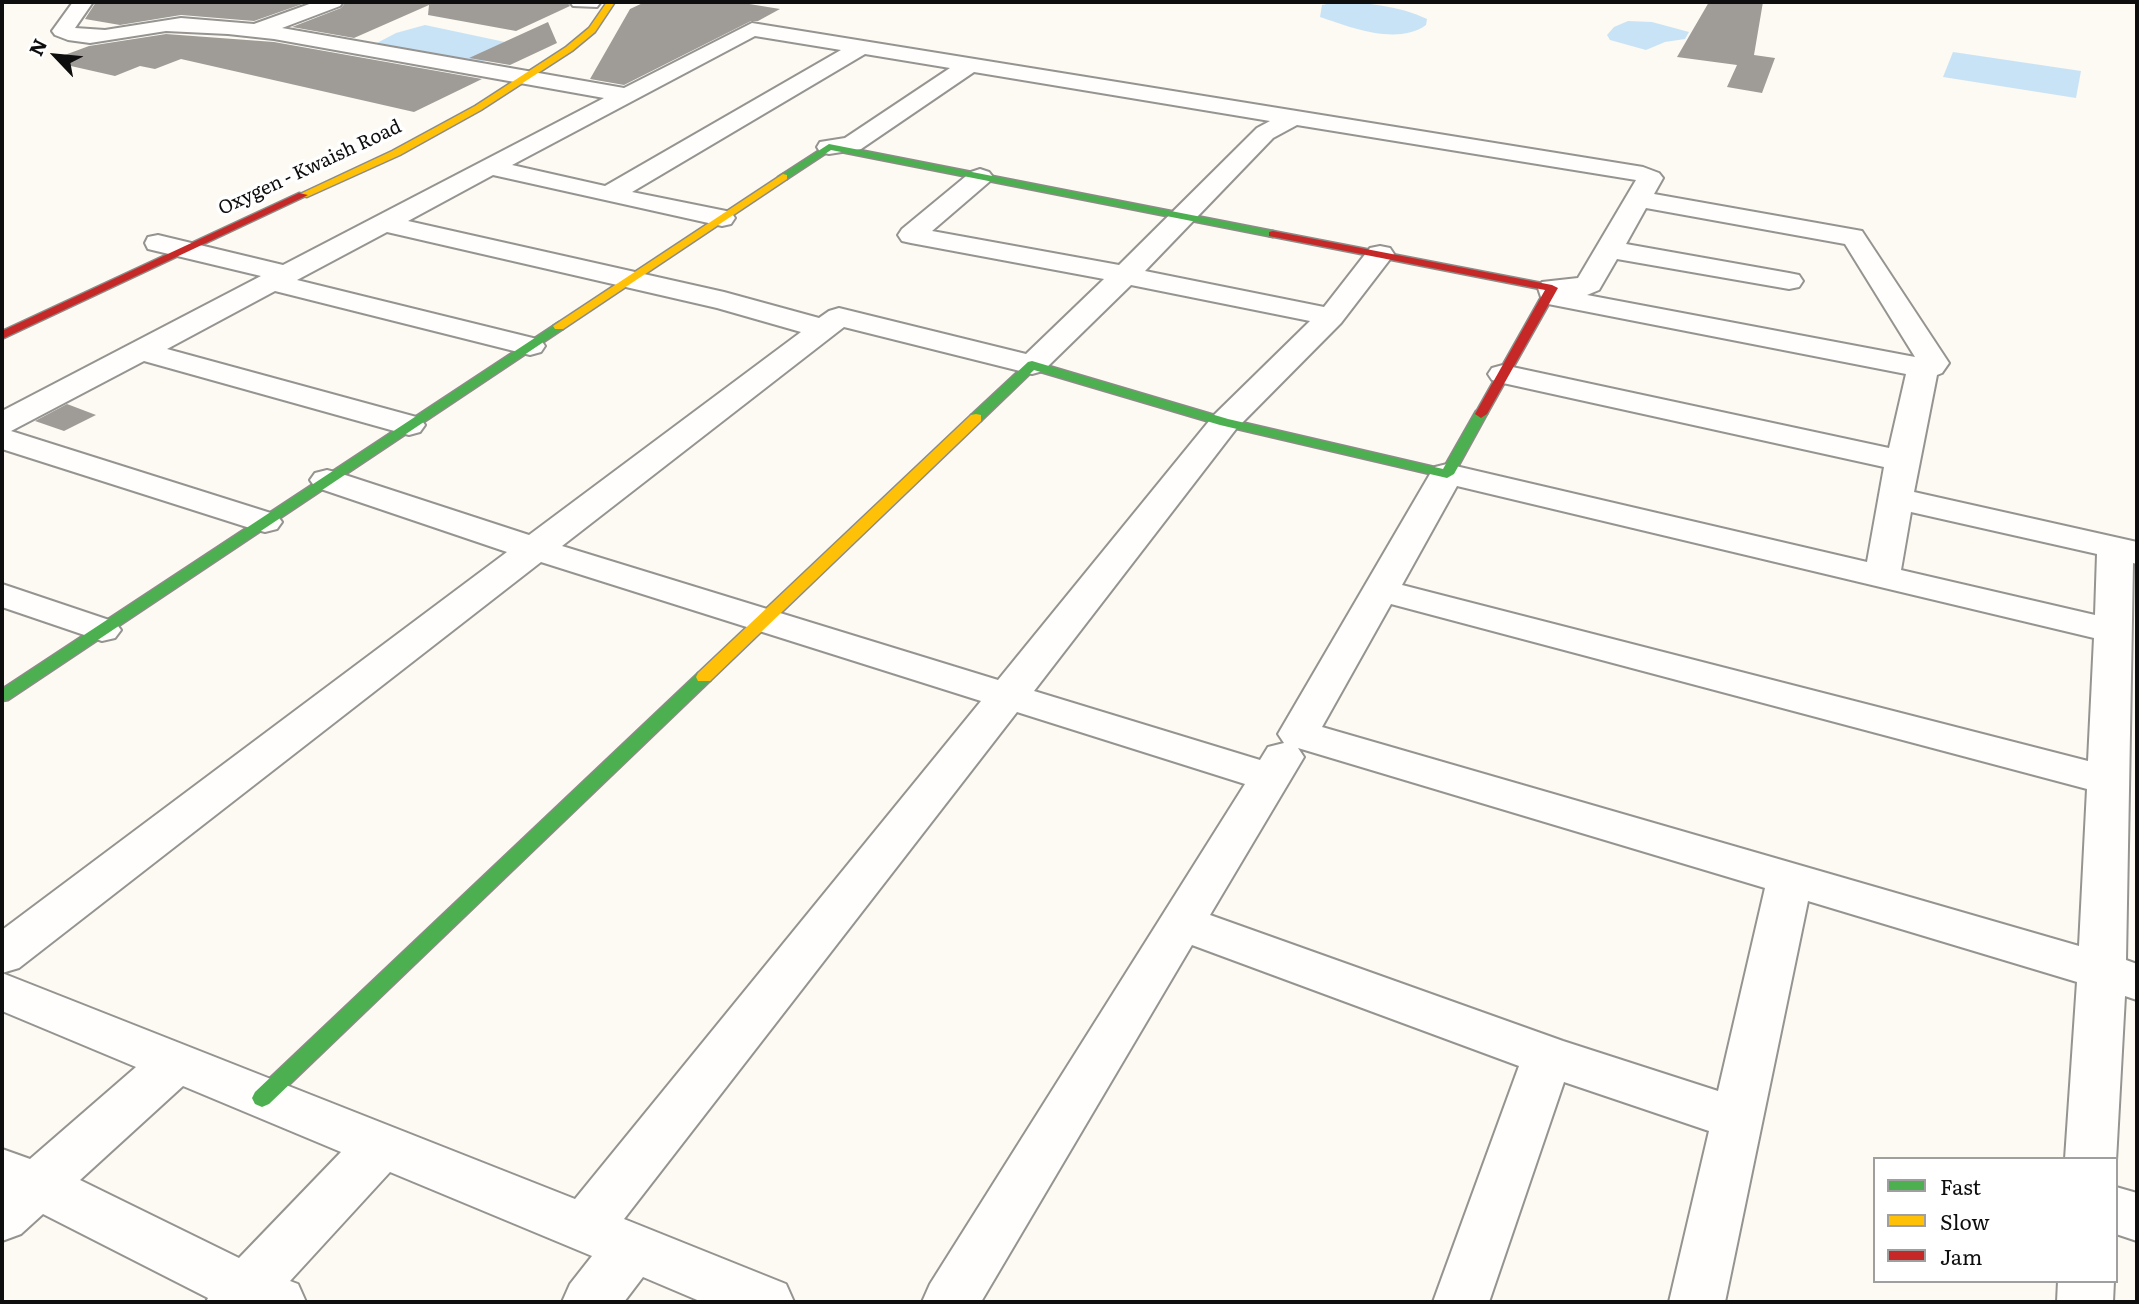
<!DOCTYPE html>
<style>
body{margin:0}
#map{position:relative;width:2139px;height:1304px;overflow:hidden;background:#fcfaf2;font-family:Literata,serif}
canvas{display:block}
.frame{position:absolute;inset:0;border:4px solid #0e0e0e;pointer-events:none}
.legend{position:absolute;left:1873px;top:1157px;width:245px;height:126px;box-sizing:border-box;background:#fff;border:2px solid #9f9f9f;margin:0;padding:9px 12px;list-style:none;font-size:21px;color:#0e0e0e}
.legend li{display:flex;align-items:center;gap:14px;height:35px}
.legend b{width:35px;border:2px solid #9f9f9f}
.north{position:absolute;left:21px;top:21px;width:70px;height:70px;-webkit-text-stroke:5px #fff;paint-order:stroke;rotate:296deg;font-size:19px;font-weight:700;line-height:28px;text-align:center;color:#0e0e0e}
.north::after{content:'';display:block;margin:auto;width:24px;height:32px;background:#0e0e0e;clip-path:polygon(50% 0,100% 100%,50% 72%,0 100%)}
</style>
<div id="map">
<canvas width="2139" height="1304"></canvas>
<div class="frame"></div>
<ul class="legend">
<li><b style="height:9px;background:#4caf50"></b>Fast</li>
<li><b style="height:9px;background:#ffc107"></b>Slow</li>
<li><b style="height:9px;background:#c62828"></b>Jam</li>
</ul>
<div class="north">N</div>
</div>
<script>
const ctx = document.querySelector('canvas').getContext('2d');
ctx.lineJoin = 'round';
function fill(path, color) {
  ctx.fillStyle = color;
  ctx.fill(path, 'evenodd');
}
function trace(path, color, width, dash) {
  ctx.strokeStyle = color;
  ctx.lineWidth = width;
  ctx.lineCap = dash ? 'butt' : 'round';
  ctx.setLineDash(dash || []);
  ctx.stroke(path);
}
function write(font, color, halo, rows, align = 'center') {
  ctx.font = font + ' Literata,serif';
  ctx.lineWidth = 7;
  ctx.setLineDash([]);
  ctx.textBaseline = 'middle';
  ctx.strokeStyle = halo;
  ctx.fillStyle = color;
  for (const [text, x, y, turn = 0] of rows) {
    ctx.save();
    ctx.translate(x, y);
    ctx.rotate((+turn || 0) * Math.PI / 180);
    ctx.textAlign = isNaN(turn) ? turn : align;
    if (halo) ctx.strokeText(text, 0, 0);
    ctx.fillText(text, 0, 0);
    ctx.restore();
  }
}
const water = new Path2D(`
 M 1336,2 C 1365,2 1400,6 1427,19 L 1426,25 C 1397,46 1350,27 1320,17 L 1322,5 Z
 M 1628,21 L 1652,22 L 1689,32 L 1685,39 L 1665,42 L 1646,50 L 1610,40 L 1607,35 L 1614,27 Z
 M 425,25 L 505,42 L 486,60 L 472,65 L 375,44 L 396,33 Z
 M 1953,52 L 2081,71 L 2076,98 L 1943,77 Z`);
const building = new Path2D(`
 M 96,2 L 308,2 L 254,21 L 181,15 L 120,25 L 85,19 Z
 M 346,2 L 567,2 L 570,6 L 516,31 L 428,15 L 429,5 L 354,38 L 292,27 L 341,8 Z
 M 645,2 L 737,2 L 780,9 L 758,21 L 751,21 L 624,85 L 590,79 L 630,9 Z
 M 1709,2 L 1763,2 L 1754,55 L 1775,58 L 1762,93 L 1727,87 L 1737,65 L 1677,57 Z
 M 548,22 L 557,43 L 510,65 L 469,58 Z
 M 166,34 L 274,42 L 482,79 L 414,112 L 181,59 L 155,69 L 140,66 L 115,76 L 62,64 L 76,59 L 62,56 L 89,46 Z
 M 67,404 L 96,415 L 64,431 L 35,421 Z`);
const street = new Path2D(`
 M 73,2 L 93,2 L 75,28 L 105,30 L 181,18 L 254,24 L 315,2 L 343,2 L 340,6 L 282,28 L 624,88 L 752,23 L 1643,167 L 1659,173 L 1663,178 L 1654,194 L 1862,231 L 1949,363 L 1942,373 L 1937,375 L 1914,492 L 2137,542 L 2137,564 L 2133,563 L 2126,960 L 2137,964 L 2137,1000 L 2125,996 L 2116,1161 L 2116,1159 L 2065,1159 L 2077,982 L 1808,901 L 1725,1302 L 1669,1302 L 1709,1131 L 1564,1082 L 1489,1302 L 1433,1302 L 1519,1066 L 1192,945 L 981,1302 L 922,1302 L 930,1284 L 1245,784 L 1017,712 L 624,1219 L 786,1284 L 794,1302 L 702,1302 L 643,1277 L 624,1302 L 562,1302 L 570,1284 L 592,1256 L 390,1172 L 290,1281 L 298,1284 L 306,1302 L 206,1302 L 208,1298 L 43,1214 L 21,1234 L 2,1241 L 2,1149 L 30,1159 L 136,1067 L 2,1011 L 2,930 L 507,552 L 315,487 L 310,480 L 315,473 L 327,470 L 339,473 L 529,535 L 801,332 L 717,308 L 387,232 L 297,280 L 541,340 L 545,346 L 541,352 L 530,355 L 275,291 L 167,349 L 420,418 L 425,425 L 420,432 L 409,435 L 398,432 L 144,361 L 11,431 L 277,515 L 282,522 L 277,529 L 265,532 L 253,529 L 2,449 L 2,411 L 261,276 L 148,249 L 145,243 L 148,237 L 158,235 L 283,265 L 604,98 L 274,39 L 228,34 L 166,31 L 90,43 L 68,40 L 55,35 L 52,31 ZM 755,36 L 841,50 L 605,186 L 512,165 ZM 865,54 L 950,68 L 845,138 L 820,142 L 817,147 L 820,152 L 829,154 L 861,149 L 974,72 L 1270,121 L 1257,128 L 1119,265 L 932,231 L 989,182 L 993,177 L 989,172 L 980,169 L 971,172 L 902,229 L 898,235 L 902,241 L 911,243 L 1104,279 L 1026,354 L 839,308 L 829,311 L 819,318 L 724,292 L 408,221 L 493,175 L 722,226 L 731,224 L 735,218 L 731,212 L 632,192 ZM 1297,125 L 1636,180 L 1578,278 L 1542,282 L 1538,288 L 1543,303 L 1906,374 L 1889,448 L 1503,365 L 1492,368 L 1488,374 L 1492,380 L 1503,383 L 1884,467 L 1867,562 L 1447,464 L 1435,467 L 1430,474 L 1278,734 L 1284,743 L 1268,747 L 1260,760 L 1034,691 L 1236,429 L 1341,323 L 1394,254 L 1390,248 L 1380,246 L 1370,248 L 1324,307 L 1145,271 L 1273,138 ZM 1646,208 L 1845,244 L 1915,357 L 1587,295 L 1599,290 L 1617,259 L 1789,289 L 1799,287 L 1803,281 L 1799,275 L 1789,273 L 1626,244 ZM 1131,285 L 1310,321 L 1214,415 L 998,680 L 562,546 L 844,327 L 1032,374 L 1043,371 ZM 1457,486 L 2094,638 L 2088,761 L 1402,585 ZM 1911,512 L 2097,554 L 2095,615 L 1901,570 ZM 541,562 L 981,701 L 575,1199 L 2,973 L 19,968 ZM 1391,604 L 2087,789 L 2079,946 L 1322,727 ZM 1298,748 L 1765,888 L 1718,1091 L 1563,1041 L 1210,915 L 1304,757 ZM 183,1086 L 341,1152 L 239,1258 L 80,1180 Z
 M 570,2 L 599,2 L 600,3 L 597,7 L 573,6 Z
 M 2,584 L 115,622 L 121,630 L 115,638 L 102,641 L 2,607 Z
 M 2116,1187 L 2137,1193 L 2137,1241 L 2116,1234 Z
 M 2058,1281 L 2114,1281 L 2113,1302 L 2057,1302 Z`);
const fast = new Path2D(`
 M 829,144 L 1273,231 L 1278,234 L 1273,237 L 831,150 L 787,179 L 778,177 Z
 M 559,322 L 565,326 L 563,329 L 8,700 L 2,701 L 2,689 Z
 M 1032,361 L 1228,419 L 1443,469 L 1476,411 L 1486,411 L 1487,414 L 1454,474 L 1447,478 L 1220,425 L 1034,370 L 981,421 L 971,421 L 971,415 L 1028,362 Z
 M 704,672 L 712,677 L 710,681 L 269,1104 L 262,1107 L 255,1104 L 252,1098 L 255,1092 L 698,673 Z`);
const slow = new Path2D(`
 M 607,2 L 615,2 L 595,32 L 572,51 L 481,110 L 400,155 L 307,197 L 298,195 L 392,151 L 475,106 L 566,47 L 589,28 Z
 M 783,174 L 787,175 L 787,179 L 563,329 L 555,329 L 553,326 Z
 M 976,414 L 981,415 L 981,421 L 710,681 L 698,681 L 696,677 L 698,673 L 971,415 Z`);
const jam = new Path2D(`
 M 299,193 L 308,195 L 2,339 L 2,331 Z
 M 1273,231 L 1552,285 L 1558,288 L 1487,414 L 1481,418 L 1475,414 L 1545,290 L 1269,236 L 1269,232 Z`);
const farStreetnames = [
 ["Oxygen - Kwaish Road",310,168,-25]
];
fill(water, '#c9e3f6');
fill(building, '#9f9c98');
trace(street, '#959491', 4);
trace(fast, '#8c8b87', 3);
trace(slow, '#8c8b87', 3);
trace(jam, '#8c8b87', 3);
fill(street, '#fffefd');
fill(fast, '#4caf50');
fill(slow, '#ffc107');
fill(jam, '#c62828');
write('19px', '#0e0e0e', '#fff', farStreetnames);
</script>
